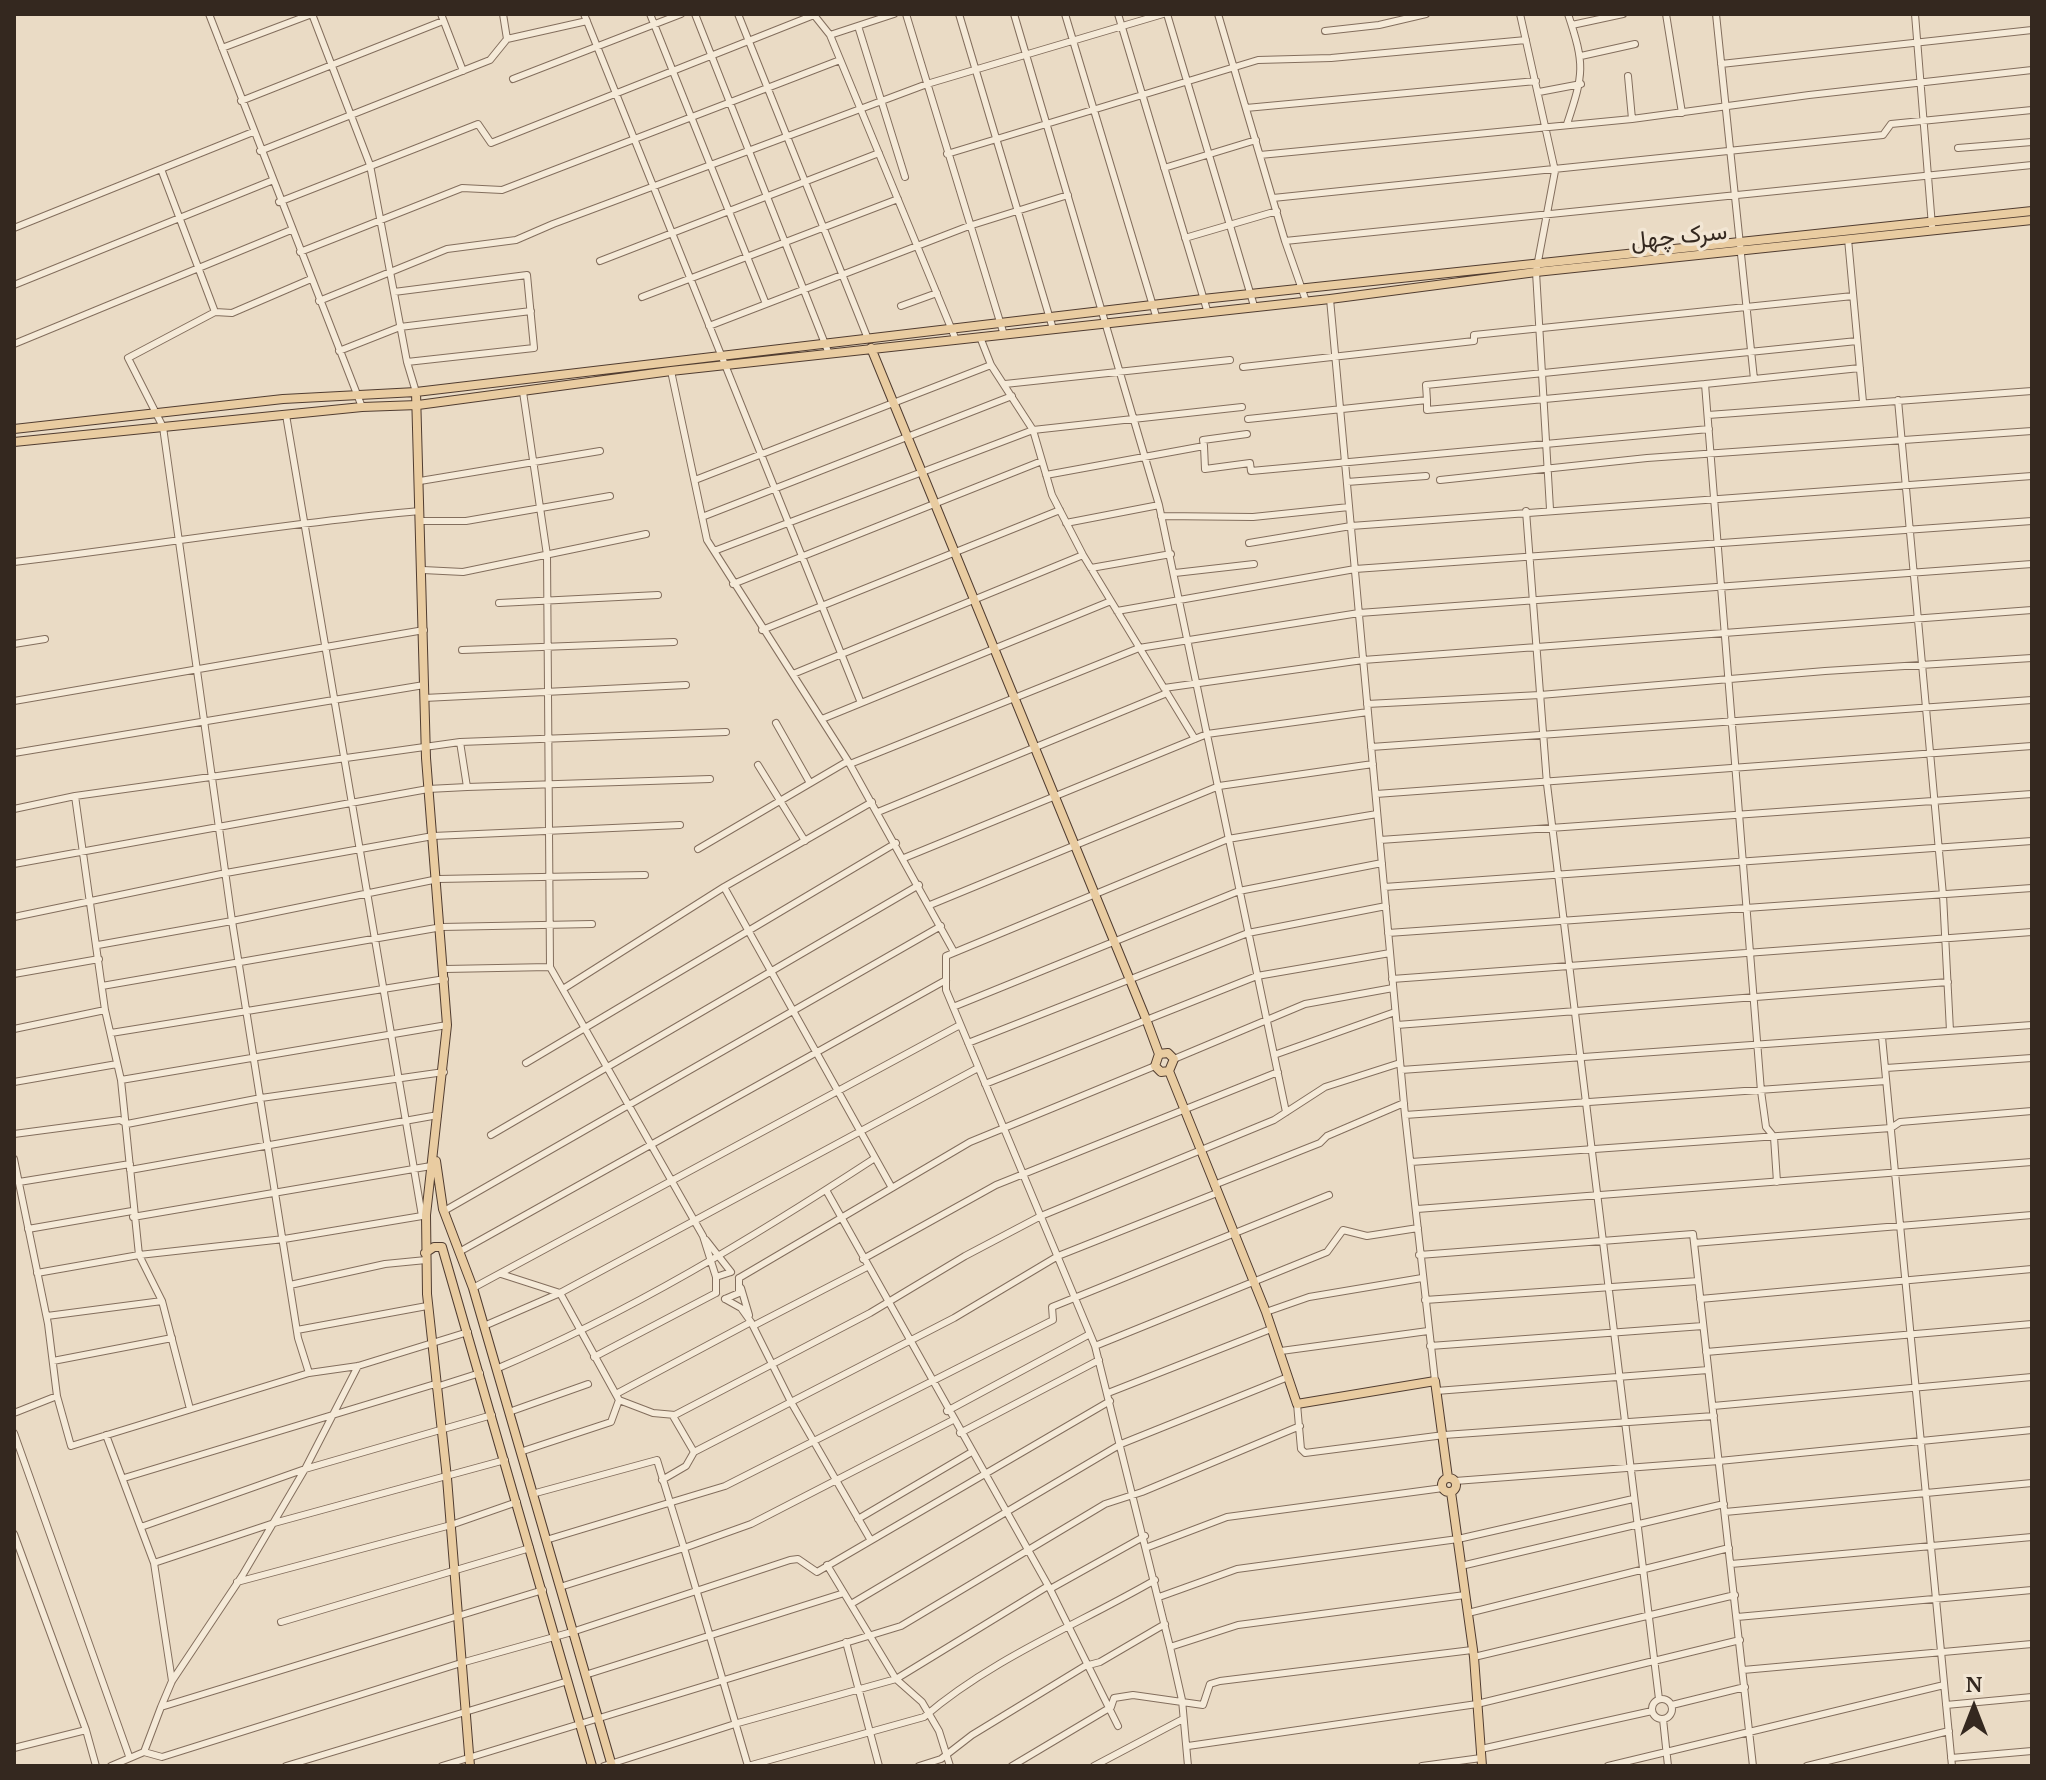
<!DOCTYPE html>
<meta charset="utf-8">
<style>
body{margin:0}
#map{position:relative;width:2046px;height:1780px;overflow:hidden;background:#eadbc5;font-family:"PT Serif",serif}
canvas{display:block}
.frame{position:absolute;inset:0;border:16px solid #34281f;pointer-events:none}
.north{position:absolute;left:1934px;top:1668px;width:80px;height:80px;-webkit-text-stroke:6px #f2e6d4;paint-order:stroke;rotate:0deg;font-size:22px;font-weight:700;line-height:32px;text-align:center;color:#34281f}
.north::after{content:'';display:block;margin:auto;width:28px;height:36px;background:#34281f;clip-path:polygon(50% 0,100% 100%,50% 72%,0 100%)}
</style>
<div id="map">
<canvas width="2046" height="1780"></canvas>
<div class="frame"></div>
<div class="north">N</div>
</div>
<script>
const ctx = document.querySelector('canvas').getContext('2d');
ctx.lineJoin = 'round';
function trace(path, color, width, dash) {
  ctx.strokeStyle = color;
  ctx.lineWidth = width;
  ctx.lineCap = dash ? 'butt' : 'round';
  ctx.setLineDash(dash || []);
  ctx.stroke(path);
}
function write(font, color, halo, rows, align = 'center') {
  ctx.font = font + ' "PT Serif",Vazirmatn,serif';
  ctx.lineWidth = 7;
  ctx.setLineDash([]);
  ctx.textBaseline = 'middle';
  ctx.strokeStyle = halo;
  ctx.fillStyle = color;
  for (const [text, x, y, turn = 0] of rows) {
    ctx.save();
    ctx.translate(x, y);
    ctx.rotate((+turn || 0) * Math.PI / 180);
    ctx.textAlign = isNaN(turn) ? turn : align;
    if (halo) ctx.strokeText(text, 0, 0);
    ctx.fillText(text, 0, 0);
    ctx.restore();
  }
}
const minor = new Path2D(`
 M 209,14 L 362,407
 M 312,14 L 370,165 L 407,362 L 416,392
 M 441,14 L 463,71
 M 503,14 L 507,39
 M 584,14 L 861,703
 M 650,14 L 766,304
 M 695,14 L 829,354
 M 738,14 L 868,339
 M 906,14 L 1004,335
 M 959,14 L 1053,329
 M 1014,14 L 1159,505 L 1286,1112
 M 1065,14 L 1156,316
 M 1118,14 L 1207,310
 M 1167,14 L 1254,306
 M 1218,14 L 1285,241 L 1306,301
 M 1520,14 L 1555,171 L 1536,272 L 1550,509
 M 1666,14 L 1682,113
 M 1716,14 L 1754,379 L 1705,384 L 1761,1091 L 1766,1127 L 1774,1137 L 1777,1182
 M 1915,14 L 1932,226
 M 1572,25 L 1623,14
 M 858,26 L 905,177
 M 1325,31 L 1379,25 L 1426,14
 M 830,35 L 894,14
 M 222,48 L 312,14
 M 1581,56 L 1635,44
 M 1721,64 L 2032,30
 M 1628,76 L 1632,119
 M 513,79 L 681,14
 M 1539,92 L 1581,84
 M 241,101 L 443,21
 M 1246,108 L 1536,81
 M 1567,124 C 1584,73 1585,65 1568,14
 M 1958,148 L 2032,142
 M 260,151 L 490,60 L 507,39 L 587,21
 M 947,154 L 1258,60 L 1331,58 L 1526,40
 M 1260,155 L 1632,119 L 1809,95 L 2032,70
 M 1164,168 L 1256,140
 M 161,169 L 215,312
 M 1273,198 L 1883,135 L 1891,124 L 2032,110
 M 279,202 L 478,124 L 491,143 L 814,15 L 830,35 L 956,340
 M 14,228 L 253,132
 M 1185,238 L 1277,211
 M 1848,239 L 1863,402
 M 1285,241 L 2032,165
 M 300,252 L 462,188 L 502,190 L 840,60
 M 600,261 L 879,153
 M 311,279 L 232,313 L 215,312 L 128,358 L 163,427 L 232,921 L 438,879 L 645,875
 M 14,285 L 271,181
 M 394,292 L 527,275 L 534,348 L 407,362
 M 642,297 L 898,199
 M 1330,299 L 1405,1115 L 1435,1381
 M 319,301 L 447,249 L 516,240 L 553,224 L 927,84 L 1163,14
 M 901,306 L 937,293
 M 709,326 L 969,226 L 1068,195
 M 980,337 L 991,365 L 1033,430 L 1052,495 L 1083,555 L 1195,739
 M 14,344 L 291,230
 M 339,351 L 400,327 L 531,311
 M 1243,367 L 1474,341 L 1474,335 L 1853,296
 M 671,371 L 707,540 L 848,761 L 954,952
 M 1754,379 L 1860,368
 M 1005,384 L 1230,360
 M 523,392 L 547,555 L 550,967 L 703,1236 L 716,1277
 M 1427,400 L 1426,385 L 1857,341
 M 1898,400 L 1943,895 L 1950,1031
 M 286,415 L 422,1216 L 426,1215
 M 1708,415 L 2032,391
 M 1248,419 L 1427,400 L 1427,410 L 1705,384
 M 1204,446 L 1203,440 L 1247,434
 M 1046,475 L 1204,446 L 1205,469 L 1250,463 L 1251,471 L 1709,429
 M 695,480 L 991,365
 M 1440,480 L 1647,458 L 2032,431
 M 420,481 L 600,451
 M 1347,482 L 1426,476
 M 1526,511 L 1547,784 L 1659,1699
 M 1161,516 L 1253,517 L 1349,507
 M 702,517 L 1012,396
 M 421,521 L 466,521 L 610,496
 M 1066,523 L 1159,505
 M 1249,543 L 1351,526 L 2032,476
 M 714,551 L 1033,430 L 1242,407
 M 14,562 C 150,546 284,523 420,511
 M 1091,568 L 1171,554
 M 423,570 L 463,572 L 646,534
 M 1175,573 L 1254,564
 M 733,584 L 1042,461
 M 499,603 L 658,595
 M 1117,611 L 1355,569 L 2032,521
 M 762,630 L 1060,510
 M 14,644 L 45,639
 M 462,650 L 674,642
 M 793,674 L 1083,555
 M 1164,688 L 1363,660 L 2032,610
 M 424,698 L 686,685
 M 14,701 L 424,630
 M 1367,704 L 1540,695 L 1825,671 L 2032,658
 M 822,719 L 1111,601
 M 776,723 L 810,783
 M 460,742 L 726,732
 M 1371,747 L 2032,700
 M 14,753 L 424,685
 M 850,764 L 1139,648 L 1359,613 L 2032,564
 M 758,765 L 805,841
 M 467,787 L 710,779
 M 1376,794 L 2032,746
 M 75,796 L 105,1010 L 121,1080 L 139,1255 L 162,1301 L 190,1409
 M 14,809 L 75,796 L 460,742 L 467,787 L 428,789 L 14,864
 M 878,812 L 1167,693
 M 1380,840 L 2032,794
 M 698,849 L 848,761
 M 904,858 L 1207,734 L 1368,712
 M 724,887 L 892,1188
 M 1384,887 L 2032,841
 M 930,905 L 1219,786 L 1373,764
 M 14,917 L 226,873 L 433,836 L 680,825
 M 1388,933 L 2032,888
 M 98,945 L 232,921 L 298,1338 L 309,1373 L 358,1366 L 468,1332
 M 445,969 L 550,967
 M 14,974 L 99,959
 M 1392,979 L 2032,932
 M 102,986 L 442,927 L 592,924
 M 563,989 L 724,887 L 872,802
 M 953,1007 L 1239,891 L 1382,863
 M 1397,1025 L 1948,982
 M 14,1029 L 105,1010
 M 111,1033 L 445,979
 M 1882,1037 L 1952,1766
 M 968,1043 L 1248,933 L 1386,906
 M 1274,1055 L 1395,1012
 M 1174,1059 L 1305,1004 L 1393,988
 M 526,1063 L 896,843
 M 1886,1068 L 2032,1058
 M 1401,1070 L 2032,1025
 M 121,1080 L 447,1025
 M 14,1082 L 117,1064
 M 985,1084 L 1257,976 L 1390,953
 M 1405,1115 L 1886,1081
 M 14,1134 L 120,1120 L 127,1124 L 261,1098 L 444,1072
 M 491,1135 L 919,885
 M 14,1159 L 48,1324 L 57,1396 L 71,1446 L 309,1373
 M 1411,1162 L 1891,1128 L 1900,1122 L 2032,1111
 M 130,1170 L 438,1115
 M 19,1182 L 130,1164
 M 1214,1185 L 1320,1143 L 1327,1136 L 1404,1103
 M 826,1190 L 1050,1589 L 1118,1726
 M 1417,1209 L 2032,1162
 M 444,1211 L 941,926
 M 133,1217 L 431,1166
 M 28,1229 L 132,1211
 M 706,1240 L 731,1272
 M 1694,1243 L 2032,1215
 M 459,1252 L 946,980
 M 1419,1255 L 1693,1234 L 1753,1766
 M 863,1259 L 996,1185 L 1278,1072
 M 37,1273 L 139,1255 L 284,1239 L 422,1216
 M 501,1274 L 560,1293 L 619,1400 L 653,1413 L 675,1415
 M 739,1278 L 970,1142 L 1155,1066
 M 290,1285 L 385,1264 L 426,1260
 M 473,1288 L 960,1025
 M 741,1288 L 749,1315
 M 716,1293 L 716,1277 L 731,1272
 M 725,1299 L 741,1308 L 751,1322 L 791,1402 L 870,1539
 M 725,1299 L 739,1293 L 739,1278
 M 1700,1299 L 2032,1269
 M 1425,1300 L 1698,1281
 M 1266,1312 L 1309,1297 L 1422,1278
 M 47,1316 L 162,1301
 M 484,1326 L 560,1293 L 978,1068
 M 753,1326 L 867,1267
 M 297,1330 L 427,1306
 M 1095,1346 L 1327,1252 L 1343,1230 L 1367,1236 L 1418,1228
 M 1430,1346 L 1703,1326
 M 1281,1351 L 1428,1331
 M 1706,1352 L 2032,1324
 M 594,1357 L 716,1293
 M 53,1361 L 172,1338
 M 496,1369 C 629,1313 754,1237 875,1158
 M 436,1387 L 480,1373
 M 1436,1391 L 1708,1370
 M 1108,1393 L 1271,1329
 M 616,1394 L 751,1322
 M 1297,1404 L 1301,1449 L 1305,1453 L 1444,1435 L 1714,1416
 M 1713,1406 L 2032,1377
 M 947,1411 L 1090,1334
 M 509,1412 L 588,1384
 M 14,1413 L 57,1396
 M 14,1433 L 129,1756
 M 960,1433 L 1099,1360
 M 106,1435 L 154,1563 L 274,1523 L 505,1460
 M 520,1452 L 611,1422 L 619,1400
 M 694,1452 L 954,1318 L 1058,1256 L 1217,1193
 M 124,1478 L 435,1384
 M 662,1480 L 686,1466 L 694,1452 L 673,1416 L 870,1313 L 965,1256 L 1041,1216 L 1274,1120 L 1325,1087 L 1400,1063
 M 1455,1481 L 1719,1461 L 2032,1430
 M 532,1494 L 657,1460 L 684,1548 L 560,1587
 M 1725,1512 L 2032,1483
 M 858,1519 L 970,1453
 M 141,1527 L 305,1469 L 492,1415
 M 14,1534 L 86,1730
 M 546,1540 L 725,1486 L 1053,1320 L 1052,1307 L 1329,1195
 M 1148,1547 L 1227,1517 L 1443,1488
 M 154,1563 L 172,1681
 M 1731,1564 L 2032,1537
 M 827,1565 L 896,1679 L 922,1702 L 939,1731 L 950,1766
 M 1461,1566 L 1724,1504
 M 237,1582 L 451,1525 L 517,1502
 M 1050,1589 L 1145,1536
 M 1159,1597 L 1237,1569 L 1458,1539 L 1633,1499
 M 851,1604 L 1121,1444 L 1288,1377
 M 1468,1613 L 1729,1548
 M 1737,1617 L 2032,1590
 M 281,1622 L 530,1548
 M 846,1642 L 879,1766
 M 1170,1647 L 1095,1346 L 946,990 L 946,956 L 1228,839 L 1377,814
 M 1474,1657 L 1735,1595
 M 1743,1670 L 2032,1644
 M 585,1675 L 844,1593
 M1652 1709a10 10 0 1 1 20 0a10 10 0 1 1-20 0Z
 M 1672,1705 L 1745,1687
 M 1946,1705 L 2032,1697
 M 161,1707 L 172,1681 L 242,1576 L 305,1469 L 358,1366
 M 1663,1719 L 1668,1766
 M 1188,1746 L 1477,1704 L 1740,1640
 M 14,1748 L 86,1730 L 96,1766
 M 1481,1749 L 1652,1711
 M 144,1752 L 161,1707 L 543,1590
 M 1951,1758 L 2032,1751
 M 111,1766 L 144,1752 L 162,1757 L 461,1663 L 572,1632 L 790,1560 L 798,1559 L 817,1572 L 1110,1401
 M 286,1766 L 568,1681
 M 442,1766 L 901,1626 L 1105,1504 L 1142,1492 L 1300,1426
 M 604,1766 L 738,1723 L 896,1679 L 1048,1586
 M 748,1766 L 684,1548 L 751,1524 L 953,1420
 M 748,1766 L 924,1717 C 991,1659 1079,1624 1155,1580
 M 919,1766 L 941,1759 L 972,1735 L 1085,1666 L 1100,1662 L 1165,1624
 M 1012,1766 L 1111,1707 L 1114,1698 L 1133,1695 L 1203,1705 L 1210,1684 L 1220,1681 L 1472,1650
 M 1094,1766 L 1183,1719
 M 1188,1766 L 1182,1700 L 1170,1647 L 1238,1625 L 1465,1595
 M 1422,1766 L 1481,1758
 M 1608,1766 L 1944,1685
 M 1807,1766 L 1949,1731`);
const major = new Path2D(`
 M 871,348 L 1146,1019 L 1159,1054 L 1155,1066 L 1161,1072 L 1169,1071
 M 416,392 L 426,758 L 447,1025 L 426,1215 L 427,1294 L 447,1478 L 470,1766
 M 14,429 L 283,399 L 416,392 L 1203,299 L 2032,211
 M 14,442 L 362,407 L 418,405 L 671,371 L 1330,299 L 1536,272 L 2032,220
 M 1159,1054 L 1168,1053 L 1174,1059 L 1169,1071 L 1266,1312 L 1297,1404 L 1435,1381 L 1448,1478
 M 436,1161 L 443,1209 L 473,1288 L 612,1766
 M 425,1253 L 434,1247 L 442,1247 L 592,1766
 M1442 1485a7 7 0 1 1 14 0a7 7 0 1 1-14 0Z
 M 1451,1492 L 1474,1657 L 1482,1766`);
const streetNames = [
 ["سرک چهل",1679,237,-6]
];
trace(minor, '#836e5d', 8);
trace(major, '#513d31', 10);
trace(minor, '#f5ead8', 6);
trace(major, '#e9cca1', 8);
write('24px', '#34281f', '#f2e6d4', streetNames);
</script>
